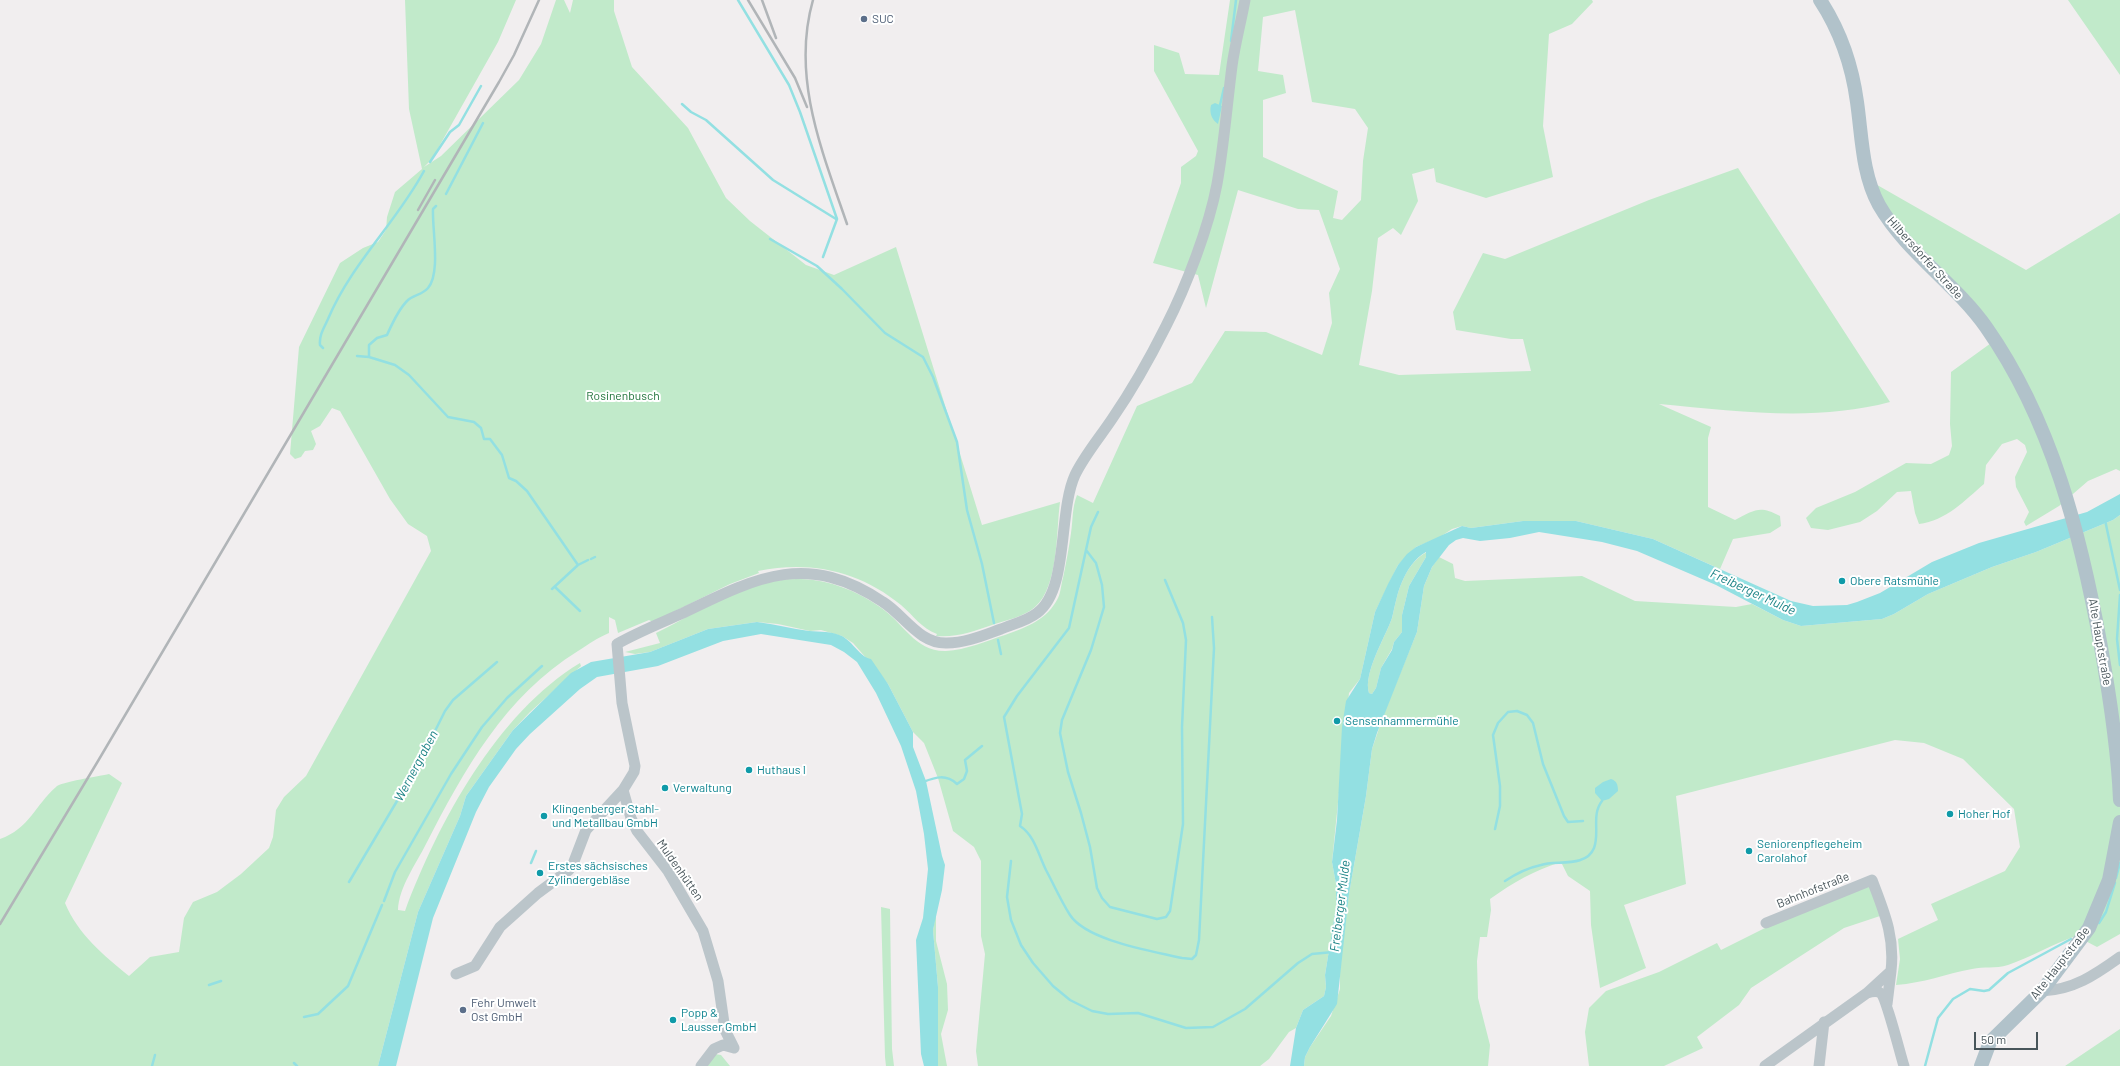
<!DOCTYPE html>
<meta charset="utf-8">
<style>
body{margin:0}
#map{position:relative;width:2120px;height:1066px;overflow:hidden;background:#f1eeef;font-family:Barlow,sans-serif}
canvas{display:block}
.scale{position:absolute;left:1974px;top:1032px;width:64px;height:18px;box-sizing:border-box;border:2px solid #48555a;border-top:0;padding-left:5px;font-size:12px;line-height:14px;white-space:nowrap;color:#48555a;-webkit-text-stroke:3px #fff;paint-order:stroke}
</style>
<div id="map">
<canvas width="2120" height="1066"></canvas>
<div class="scale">50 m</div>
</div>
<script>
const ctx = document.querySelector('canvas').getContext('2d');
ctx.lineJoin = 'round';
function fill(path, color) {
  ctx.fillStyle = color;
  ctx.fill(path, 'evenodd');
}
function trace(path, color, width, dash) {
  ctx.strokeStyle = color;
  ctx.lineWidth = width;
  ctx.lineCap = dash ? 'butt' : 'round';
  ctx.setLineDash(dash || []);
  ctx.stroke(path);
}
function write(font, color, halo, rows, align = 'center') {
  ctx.font = font + ' Barlow,sans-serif';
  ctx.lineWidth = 4;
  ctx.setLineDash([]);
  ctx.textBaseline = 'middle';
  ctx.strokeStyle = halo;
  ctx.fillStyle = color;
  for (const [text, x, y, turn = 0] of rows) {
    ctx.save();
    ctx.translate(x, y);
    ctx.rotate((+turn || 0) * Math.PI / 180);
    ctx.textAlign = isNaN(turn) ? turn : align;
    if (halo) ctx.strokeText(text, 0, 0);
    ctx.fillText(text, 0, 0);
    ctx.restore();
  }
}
const green = new Path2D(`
 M 405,0 L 516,0 L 498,42 L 432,159 L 424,167 L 441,156 L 519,80 L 541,44 L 556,0 L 564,0 L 570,13 L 573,0 L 614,0 L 614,11 L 632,67 L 688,128 L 726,198 L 750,221 L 806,265 L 834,275 L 896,247 L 982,525 L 1060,502 C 1056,531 1059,586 1035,607 C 1024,617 1006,620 992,625 C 974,631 956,638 936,636 L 937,634 C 921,628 914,616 901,605 C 860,571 810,560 758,571 L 759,573 L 730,584 L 653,622 L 649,620 L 618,633 L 615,620 L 609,617 L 609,633 C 597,638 589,644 578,651 C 505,696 464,770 426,844 C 416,864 399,887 398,910 L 405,911 C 438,823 497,713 580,663 L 581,666 L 530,712 L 513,730 L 466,796 L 460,816 L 418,912 L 378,1066 L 0,1066 L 0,839 C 29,829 36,804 56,787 C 60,782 100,776 109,774 L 122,783 L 65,903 C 78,934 103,955 129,976 L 150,957 L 179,952 L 184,918 L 193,902 L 217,892 L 241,874 L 269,848 L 273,837 L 276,810 L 284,797 L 306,776 L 431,551 L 427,536 L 408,524 L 390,499 L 340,411 L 332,408 L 320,426 L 311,431 L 316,444 L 313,450 L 305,451 L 301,457 L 295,459 L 290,454 L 299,347 L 340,263 L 363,248 L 378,242 L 386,230 L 387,217 L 395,192 L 422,169 L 409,109 Z
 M 1230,0 L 1592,0 L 1593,2 L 1572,24 L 1549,34 L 1543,126 L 1553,177 L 1486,198 L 1436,182 L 1434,168 L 1412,174 L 1418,201 L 1401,235 L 1393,228 L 1378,238 L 1372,291 L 1359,365 L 1399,375 L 1531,371 L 1523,339 L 1511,339 L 1456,330 L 1453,312 L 1483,253 L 1505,259 L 1649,200 L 1738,168 L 1890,402 C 1815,422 1736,411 1659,404 L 1711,427 L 1708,438 L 1708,507 L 1735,520 C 1755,510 1759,505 1780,516 L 1781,526 L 1770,533 L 1733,539 L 1720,569 L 1653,539 L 1576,521 L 1523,521 L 1471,528 L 1462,526 L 1452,529 L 1440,537 L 1416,547 L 1398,565 L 1375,612 L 1360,679 L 1349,693 L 1332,862 L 1336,884 L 1336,907 L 1325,975 L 1326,987 L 1324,996 L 1303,1010 L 1296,1028 L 1289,1032 L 1269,1059 L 1260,1066 L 978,1066 L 976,1051 L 985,954 L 981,936 L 981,861 L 974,847 L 953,831 L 938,778 L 924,743 L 913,732 L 888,684 L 867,659 L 853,643 L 842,636 L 821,630 L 810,631 L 778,624 L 757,622 L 708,629 L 650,652 L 635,654 L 625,652 L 660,643 L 656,633 L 658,632 C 702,610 750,577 801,579 C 830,580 857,591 880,607 C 903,622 915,652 946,651 C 966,650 986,641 1005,635 C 1027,627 1047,620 1058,598 C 1061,592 1061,584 1063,578 C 1066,563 1069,548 1071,533 C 1073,520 1072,508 1077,495 L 1093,503 L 1137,406 L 1192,383 L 1225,331 L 1266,332 L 1322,355 L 1332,323 L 1329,293 L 1340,269 L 1319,210 L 1298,209 L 1238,190 L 1206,308 L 1198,275 L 1153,263 L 1181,183 L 1181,167 L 1196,156 L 1198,151 L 1154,71 L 1154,45 L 1179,53 L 1185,74 L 1219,75 ZM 1295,10 L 1312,102 L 1355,109 L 1368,128 L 1363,161 L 1361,200 L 1342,220 L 1333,218 L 1338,191 L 1263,157 L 1263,100 L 1286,93 L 1283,75 L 1258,71 L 1263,17 Z
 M 2068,0 L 2120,0 L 2120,75 Z
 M 1872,182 L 2026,270 L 2120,213 L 2120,471 L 2116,469 L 2088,481 L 2059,506 L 2026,526 L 2024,522 L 2029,512 L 2016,487 L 2015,477 L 2027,452 L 2025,445 L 2017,439 L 2002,444 L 1986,465 L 1984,484 C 1965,500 1946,521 1919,524 L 1915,513 L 1911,491 L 1897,492 L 1877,511 L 1860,522 L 1828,530 L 1811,528 L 1806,518 L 1816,508 L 1855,492 L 1906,463 L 1931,464 L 1949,455 L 1952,446 L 1950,424 L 1951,372 L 1998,338 L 1970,297 L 1896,222 Z
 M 2120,515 L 2120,934 L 2097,947 L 2076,936 C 2053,944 2031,957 2008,965 C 1995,969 1984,966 1972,969 C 1945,974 1924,983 1896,985 L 1900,959 L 1898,939 L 1938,920 L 1931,904 L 2005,871 L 2020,847 L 2014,809 L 1963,759 L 1924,743 L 1895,740 L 1676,796 L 1686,884 L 1624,905 L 1646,968 L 1600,988 L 1591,925 L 1590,891 L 1568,876 L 1561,862 C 1533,871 1514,882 1490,899 L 1491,910 L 1487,937 L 1480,937 L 1477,961 L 1478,998 L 1490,1045 L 1488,1066 L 1304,1066 L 1305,1057 L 1310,1047 L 1331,1016 L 1340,989 L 1340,966 L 1349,894 L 1366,796 L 1372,749 L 1386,708 L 1417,632 L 1424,586 L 1432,567 L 1439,557 L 1453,564 L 1455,578 L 1465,581 L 1582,576 L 1635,601 L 1736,607 L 1752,604 L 1783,620 L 1801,626 L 1882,619 L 1894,614 L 1928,594 L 1992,567 L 2036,552 L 2113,520 Z
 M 1427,552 L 1426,557 L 1409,586 L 1402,615 L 1402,632 L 1394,642 L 1392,649 L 1381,668 L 1376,688 L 1372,694 L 1369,693 C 1363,673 1385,638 1392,618 C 1395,606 1397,593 1402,582 C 1407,570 1415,558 1427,552 Z
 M 1872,884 L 1883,915 L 1844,928 L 1751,988 L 1739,1005 L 1697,1037 L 1703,1048 L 1664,1066 L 1589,1066 L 1585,1032 L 1589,1008 L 1606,991 L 1659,972 L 1717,943 L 1721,950 L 1773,924 Z
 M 881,907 L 890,909 L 892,1049 L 894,1066 L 886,1066 L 885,1057 Z
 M 936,913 L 936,941 L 947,984 L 948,1010 L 941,1034 L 947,1066 L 938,1066 L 938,987 L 933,930 Z
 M 2120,1029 L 2120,1066 L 2065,1066 Z
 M 715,1054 L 721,1055 L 730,1066 L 707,1066 Z`);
const water = new Path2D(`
 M 1215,103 L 1222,106 L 1218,124 C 1212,120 1209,113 1211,105 Z
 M 2120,494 L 2120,515 L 2113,520 L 2036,552 L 1992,567 L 1928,594 L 1894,614 L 1882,619 L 1801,626 L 1783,620 L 1716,585 L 1637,551 L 1602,542 L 1539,532 L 1510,538 L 1480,541 L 1463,538 L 1456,540 L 1449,545 L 1432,567 L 1424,586 L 1417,632 L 1377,733 L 1372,749 L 1366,796 L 1349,894 L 1337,1004 L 1310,1047 L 1305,1057 L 1304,1066 L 1290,1066 L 1296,1028 L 1303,1010 L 1324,996 L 1326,987 L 1325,975 L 1336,907 L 1336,884 L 1332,862 L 1337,820 L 1342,727 L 1346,701 L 1360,679 L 1375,612 L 1388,584 L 1398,565 L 1407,554 L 1416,547 L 1462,526 L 1471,528 L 1523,521 L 1576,521 L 1653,539 L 1791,601 L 1813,606 L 1847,605 L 1857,602 L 1880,593 L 1932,562 L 1979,543 L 2087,512 ZM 1426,552 L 1426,557 L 1409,586 L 1402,615 L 1402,632 L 1394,642 L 1392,650 L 1381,668 L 1376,688 L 1372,694 L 1369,693 C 1363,673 1385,638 1392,618 C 1395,606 1397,593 1402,582 C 1407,570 1415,558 1426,552 Z
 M 757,622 C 775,624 792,629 809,631 C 821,632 831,631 842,636 C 853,642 860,657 871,659 L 888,684 L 913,732 L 913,747 L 926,781 L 942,856 L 945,865 L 942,890 L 933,930 L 938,987 L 938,1066 L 924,1066 L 921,1054 L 916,940 L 923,918 L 928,869 L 924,834 L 916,791 L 901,746 L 876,693 L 857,662 L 844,652 L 831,645 L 761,634 L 723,641 L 658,666 L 597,677 L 580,689 L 530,734 L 516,749 L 489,787 L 476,812 L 433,918 L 396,1066 L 378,1066 L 418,912 L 460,816 L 466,796 L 513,730 L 571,673 L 591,662 L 650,652 L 708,629 Z
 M 1611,779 C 1617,781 1618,785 1618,791 L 1609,799 L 1602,801 L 1595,793 L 1595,788 L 1603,782 Z`);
const stream = new Path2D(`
 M 738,0 L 789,85 L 800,112 L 837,219 L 823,257
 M 1231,41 L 1236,0
 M 682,104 L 691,112 L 706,120 L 773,180 L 836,219
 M 1220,105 L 1224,88
 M 430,162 L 450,132 L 459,125 L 481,86
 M 446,194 L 483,123
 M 436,206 L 433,209 C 432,229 441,273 428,288 C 422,295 413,295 407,301 C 398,310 392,324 387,335 L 377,338 L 369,345 L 369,357 L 395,365 L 409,375 L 448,417 L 474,422 L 481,428 L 484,439 L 490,439 L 502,455 L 509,478 L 516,481 L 527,491 L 578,565
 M 770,239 L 817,266 L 842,289 L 885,333 L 923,357 L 933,377 L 957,442 L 967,510 L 982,564 L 994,623
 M 323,348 L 320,345 C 319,335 324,328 328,319 C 351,264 396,223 424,171
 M 357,356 L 369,357
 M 1098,512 L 1091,527 L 1069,628 L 1017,696 L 1004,717 L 1022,814 L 1020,826 C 1035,836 1038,854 1046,870 C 1054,885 1061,901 1070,915 C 1087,941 1153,951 1182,958 L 1192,959 L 1196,955 L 1199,940 L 1214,648 L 1212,617
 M 2105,520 L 2120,590
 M 1086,550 L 1096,563 L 1102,585 L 1104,607 L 1091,650 L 1062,720 L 1060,733 L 1068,772 L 1081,813 L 1090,847 L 1097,888 L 1102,898 L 1110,907 L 1157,919 L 1166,917 L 1170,911 L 1183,824 L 1182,727 L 1186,640 L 1183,623 L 1165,580
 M 591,559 L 595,557
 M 555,587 L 580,611
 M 552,589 L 578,565 L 588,560
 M 2120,595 L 2117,639 L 2120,665
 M 998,640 L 1001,654
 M 923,782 C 936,777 946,774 957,784 L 964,779 L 967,771 L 965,760 L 982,746
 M 1495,829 L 1500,806 L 1500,786 L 1493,735 L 1498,723 L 1508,712 L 1517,711 L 1527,715 L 1533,723 L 1543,764 L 1564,816 L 1568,822 L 1583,821
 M 1011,861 L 1007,897 L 1011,920 L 1021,945 L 1033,963 L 1053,986 L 1070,1000 L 1092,1011 L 1108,1014 L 1138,1013 L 1186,1028 L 1213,1027 L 1245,1009 L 1298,963 L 1312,954 L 1333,952
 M 531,863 L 536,851
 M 2116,878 L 2120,863
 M 1505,881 C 1517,873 1527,868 1541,865 C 1556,860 1586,868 1594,848 C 1600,833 1591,815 1602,801
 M 349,882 L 416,769 L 445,711 L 453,700 L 497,662
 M 384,901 L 395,872 L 451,774 L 482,727 L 507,698 L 542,666
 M 2099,923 L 2106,912 L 2115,883
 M 209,985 L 221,981
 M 304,1017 L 318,1014 L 348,986 L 382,905
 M 294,1063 L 297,1066
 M 152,1066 L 155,1055
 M 1925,1066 L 1938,1018 L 1953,999 L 1970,989 L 1984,991 L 1989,990 L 2008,973 L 2071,939`);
const minor = new Path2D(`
 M 1766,923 L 1872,880 C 1884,912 1895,936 1891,971
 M 456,974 L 475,966 L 500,927 L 538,893 L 569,870 L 573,864 L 586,830 L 623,790
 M 2042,991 C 2073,990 2095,975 2120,957
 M 1867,993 L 1891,971 L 1887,1004
 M 734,1048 L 725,1030 L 718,981 L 703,931 L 668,871 L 637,831 L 631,818 L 623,790 L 634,772 L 635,766 L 622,703 L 617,644 C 638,632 661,623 683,613 C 757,577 807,551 883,602 C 904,615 919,644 947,643 C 966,643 984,635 1001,629 C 1013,624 1027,621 1037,613 C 1069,590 1058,512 1075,475 C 1084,456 1100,437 1112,419 C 1132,390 1150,358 1166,326 C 1186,287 1209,227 1217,184 C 1224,145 1227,105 1232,66 C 1235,44 1241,22 1245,0
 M 701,1066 L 714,1049 L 723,1045 L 734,1048
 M 1765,1066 L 1867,993 C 1870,992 1876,991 1879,992 C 1886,995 1900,1054 1904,1066
 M 1819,1066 L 1824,1022`);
const major = new Path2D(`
 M 1820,0 C 1841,32 1852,65 1857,102 C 1862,137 1862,174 1879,205 C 1906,252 1955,283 1986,327 C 2052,421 2081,536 2101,647 C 2110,698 2118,749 2120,800
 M 1981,1066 L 1990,1042 L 2042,991 L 2089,928 L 2109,880 L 2120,822`);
const rail = new Path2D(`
 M 748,0 L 795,78 L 807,107
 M 762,0 L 776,38
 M 813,0 C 791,77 822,151 847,224
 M 418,210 L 435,180
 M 0,924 L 98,761 L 499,82 L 514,55 L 539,0`);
const markers = [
 [864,19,4,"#5c6f8a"],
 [1842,581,4,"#0f9aa8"],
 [1337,721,4,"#0f9aa8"],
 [749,770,4,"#0f9aa8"],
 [665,788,4,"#0f9aa8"],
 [1950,814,4,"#0f9aa8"],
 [544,816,4,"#0f9aa8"],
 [1749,851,4,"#0f9aa8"],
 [540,873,4,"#0f9aa8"],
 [463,1010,4,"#5c6f8a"],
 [673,1020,4,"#0f9aa8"]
];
const serviceNames = [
 ["SUC",872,19],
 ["Fehr Umwelt",471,1003],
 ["Ost GmbH",471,1017]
];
const streetNames = [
 ["Hilbersdorfer Straße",1925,258,48],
 ["Alte Hauptstraße",2100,642,80],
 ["Muldenhütten",680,870,55],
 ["Bahnhofstraße",1813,890,-22],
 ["Alte Hauptstraße",2060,963,-52]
];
const parkNames = [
 ["Rosinenbusch",623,396]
];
const cultureNames = [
 ["Obere Ratsmühle",1850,581],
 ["Sensenhammermühle",1345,721],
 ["Huthaus I",757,770],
 ["Verwaltung",673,788],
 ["Klingenberger Stahl-",552,809],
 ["und Metallbau GmbH",552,823],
 ["Hoher Hof",1958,814],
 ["Seniorenpflegeheim",1757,844],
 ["Carolahof",1757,858],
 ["Erstes sächsisches",548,866],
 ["Zylindergebläse",548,880],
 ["Popp &",681,1013],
 ["Lausser GmbH",681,1027]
];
const waterNames = [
 ["Freiberger Mulde",1753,592,25],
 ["Wernergraben",416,766,-62],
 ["Freiberger Mulde",1340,906,-83]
];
fill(green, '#c1eaca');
fill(water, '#93e0e2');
trace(stream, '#93e0e2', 2.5);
trace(minor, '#bbc5ca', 11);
trace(major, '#b1c2ca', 14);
trace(rail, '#b1b5b8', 2.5);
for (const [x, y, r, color] of markers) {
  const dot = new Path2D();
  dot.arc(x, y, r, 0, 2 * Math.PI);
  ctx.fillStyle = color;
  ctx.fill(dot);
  trace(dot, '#fff', 1.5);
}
write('12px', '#4e5e75', '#fff', serviceNames, 'left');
write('12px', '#48555a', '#fff', streetNames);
write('12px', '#21733b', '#fff', parkNames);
write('12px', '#0d838f', '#fff', cultureNames, 'left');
write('italic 13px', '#1a8285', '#fff', waterNames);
</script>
